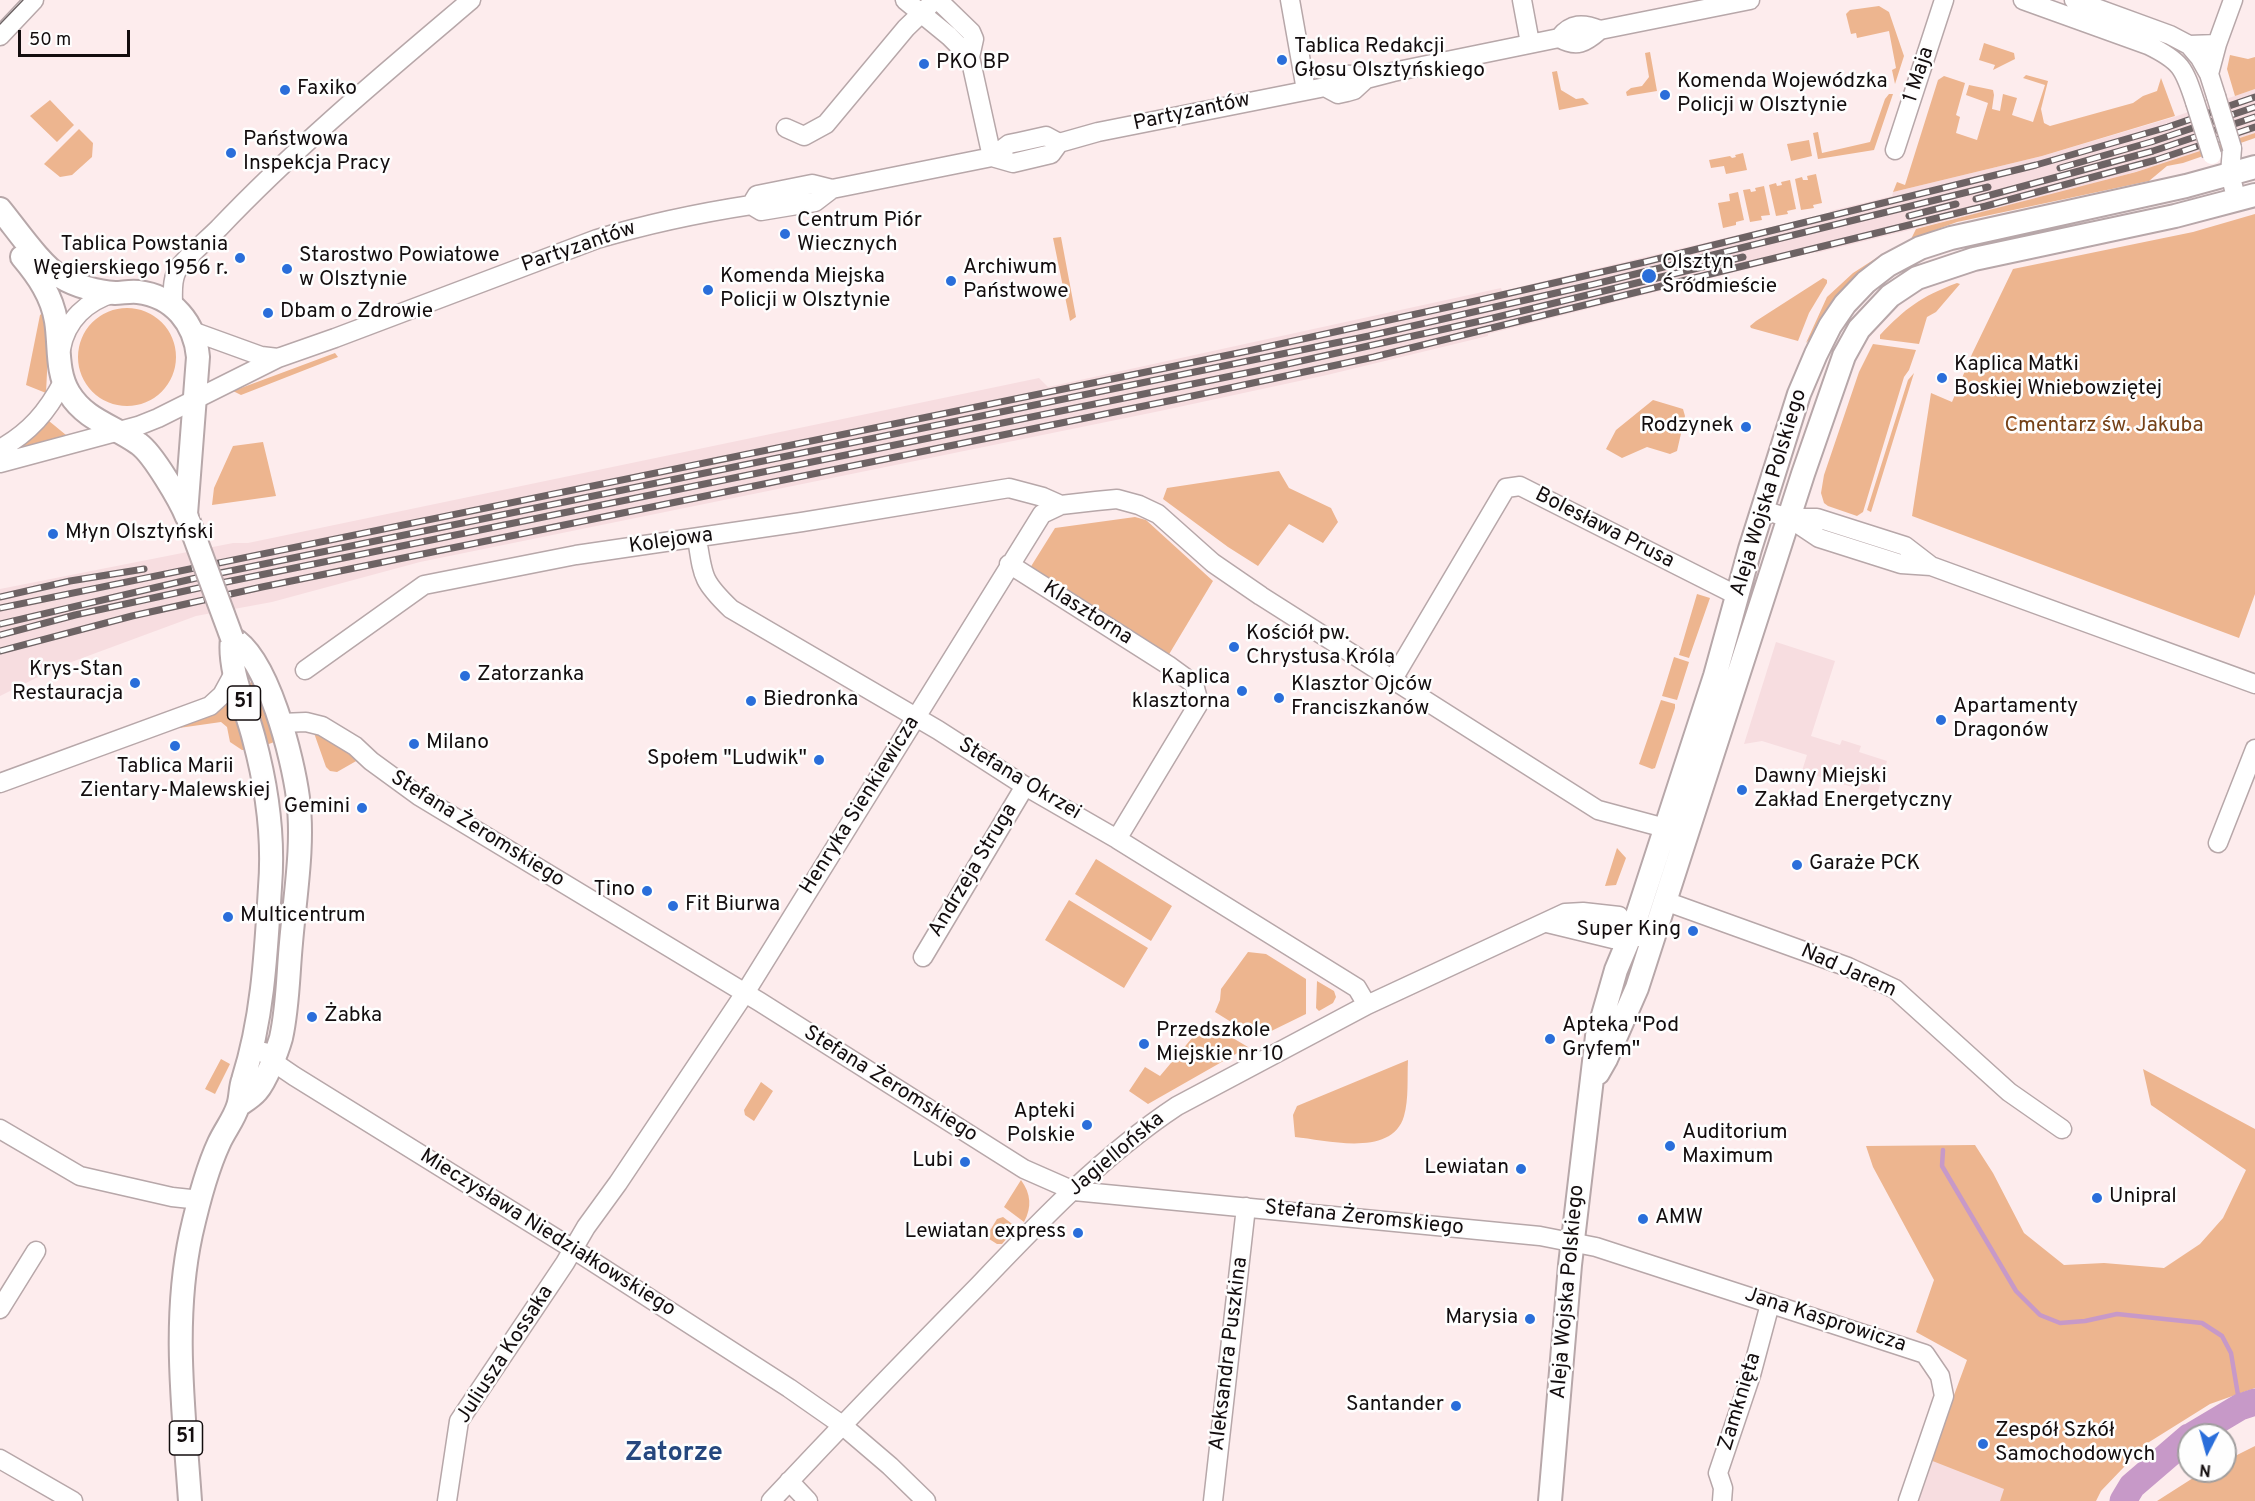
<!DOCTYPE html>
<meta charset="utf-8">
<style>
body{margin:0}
#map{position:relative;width:2255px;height:1501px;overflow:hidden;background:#fdeced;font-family:Overpass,sans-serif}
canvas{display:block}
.north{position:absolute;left:2177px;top:1423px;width:60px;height:60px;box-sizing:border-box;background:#fefefe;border:2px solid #a09e9e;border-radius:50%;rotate:186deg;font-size:16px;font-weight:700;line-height:24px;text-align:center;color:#130d0e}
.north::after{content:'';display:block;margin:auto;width:21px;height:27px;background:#2a6eda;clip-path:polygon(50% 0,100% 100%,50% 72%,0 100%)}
.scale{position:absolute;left:18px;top:30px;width:112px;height:27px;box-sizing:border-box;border:3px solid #130d0e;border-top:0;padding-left:8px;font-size:18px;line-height:21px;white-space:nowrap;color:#130d0e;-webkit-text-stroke:4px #fefefe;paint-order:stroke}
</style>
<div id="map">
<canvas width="2255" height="1501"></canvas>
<div class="north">N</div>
<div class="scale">50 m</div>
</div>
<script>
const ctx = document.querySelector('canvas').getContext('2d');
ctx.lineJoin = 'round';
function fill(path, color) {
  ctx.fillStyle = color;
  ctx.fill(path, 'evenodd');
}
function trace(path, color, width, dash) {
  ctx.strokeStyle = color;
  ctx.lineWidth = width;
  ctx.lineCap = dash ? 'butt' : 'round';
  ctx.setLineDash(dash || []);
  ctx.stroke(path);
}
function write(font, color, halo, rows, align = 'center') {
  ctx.font = font + ' Overpass,sans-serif';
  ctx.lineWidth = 5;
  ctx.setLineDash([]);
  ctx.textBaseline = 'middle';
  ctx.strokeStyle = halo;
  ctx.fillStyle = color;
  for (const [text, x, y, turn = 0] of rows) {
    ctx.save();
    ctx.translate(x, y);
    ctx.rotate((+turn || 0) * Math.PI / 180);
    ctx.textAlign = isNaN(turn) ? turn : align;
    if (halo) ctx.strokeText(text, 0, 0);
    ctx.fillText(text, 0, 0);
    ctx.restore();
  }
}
const built = new Path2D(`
 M 2255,89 L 2255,133 L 2184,158 L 2076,189 L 1816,253 L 1815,252 L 1488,334 L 1488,336 L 1327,375 L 1160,411 L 420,562 L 272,602 L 196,616 L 58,667 L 0,696 L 0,589 L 233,543 L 248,543 L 1039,378 L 1048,387 L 1501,288 L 1502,291 L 1830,213 L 1830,211 L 1892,196 L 1893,192 L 2042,156 L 2171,118 Z
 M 1776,642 L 1835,661 L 1811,736 L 1840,745 L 1842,740 L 1861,746 L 1859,752 L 1887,761 L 1877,795 L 1802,771 L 1807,755 L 1762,741 L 1744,744 Z
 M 1950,1406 L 2005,1490 L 2000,1501 L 1915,1501 Z`);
const green = new Path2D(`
 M 1879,6 L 1889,12 L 1904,56 L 1895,84 L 1892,70 L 1896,68 L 1889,31 L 1857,38 L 1856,33 L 1851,34 L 1846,14 L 1850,10 Z
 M 1984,43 L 2014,53 L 2015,59 L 1993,70 L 1995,65 L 1979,60 Z
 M 1650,52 L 1657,91 L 1627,96 L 1626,92 L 1631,88 L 1642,86 L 1649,77 L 1645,53 Z
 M 2230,55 L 2248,59 L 2255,57 L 2255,89 L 2235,96 L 2227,69 Z
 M 1557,71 L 1561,90 L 1576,99 L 1583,98 L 1589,104 L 1559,110 L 1552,72 Z
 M 2026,75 L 2048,81 L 2041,109 L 2044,123 L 2050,126 L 2133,103 L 2143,96 L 2157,91 L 2161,78 L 2175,116 L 2042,156 L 1893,192 L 1897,182 L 1905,185 L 1938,80 L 1944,76 L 1965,83 L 1956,115 L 1960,117 L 1956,133 L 1977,140 L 1988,103 L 1966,95 L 1969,85 L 1993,90 L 1994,95 L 1992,109 L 2000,111 L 2003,94 L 2017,98 L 2012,115 L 2033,122 L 2045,85 L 2023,78 Z
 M 1889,94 L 1893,94 L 1874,150 L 1818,159 L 1813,133 L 1818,132 L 1822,153 L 1870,142 L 1885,99 Z
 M 50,100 L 74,125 L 57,142 L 30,116 Z
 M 79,129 L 93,143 L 92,157 L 72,175 L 60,177 L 44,164 Z
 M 2255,133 L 2255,138 L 2183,163 L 2167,166 L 2149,181 L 1957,222 L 1911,239 L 1916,229 L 2136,172 Z
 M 1809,140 L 1812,156 L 1791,161 L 1787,144 Z
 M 1743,153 L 1747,170 L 1726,174 L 1724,166 L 1711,168 L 1709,160 L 1730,156 L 1732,158 L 1736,157 L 1735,155 Z
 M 1816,174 L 1822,203 L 1813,205 L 1814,208 L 1801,210 L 1795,179 L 1802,177 L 1803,180 L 1808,180 L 1807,176 Z
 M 1790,180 L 1796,209 L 1787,211 L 1788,214 L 1776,216 L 1769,185 L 1776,183 L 1777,186 L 1782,185 L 1781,182 Z
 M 1764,186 L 1770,215 L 1761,216 L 1762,220 L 1750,222 L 1743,190 L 1750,189 L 1751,192 L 1756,191 L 1755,188 Z
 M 1738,192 L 1744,220 L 1736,222 L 1736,225 L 1723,228 L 1718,203 L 1730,201 L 1729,194 Z
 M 2255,214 L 2255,594 L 2239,638 L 1912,516 L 1931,393 L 1952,402 L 1972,354 L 2013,269 L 2193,232 Z
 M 1061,237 L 1076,317 L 1070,321 L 1053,238 Z
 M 1892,251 L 1819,323 L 1810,339 L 1806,343 L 1827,297 L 1853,273 L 1884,253 Z
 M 1823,278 L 1827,280 L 1827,283 L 1809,313 L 1798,341 L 1751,328 L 1750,326 L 1756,321 Z
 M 1957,283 L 1960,284 L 1936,312 L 1927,317 L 1919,344 L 1880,339 L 1880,335 C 1906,308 1920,297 1957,283 Z
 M78 357a49 49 0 1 1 98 0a49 49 0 1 1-98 0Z
 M 44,312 L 48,352 L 46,393 L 26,385 L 40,315 Z
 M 1873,344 L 1916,350 L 1909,370 L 1904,377 L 1863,512 L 1857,516 L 1828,506 L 1824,503 L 1821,493 L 1824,475 L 1859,372 Z
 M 335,353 L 338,357 L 241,395 L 233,391 Z
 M 1914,373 L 1871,512 L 1867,510 L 1908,380 Z
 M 1653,400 L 1683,409 L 1685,416 L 1677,451 L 1670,454 L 1647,447 L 1622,458 L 1606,449 L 1616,430 Z
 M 49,421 L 66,435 L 14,451 Z
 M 263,442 L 276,496 L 212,505 L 214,488 L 233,446 Z
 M 1279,471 L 1289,488 L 1331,508 L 1338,522 L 1323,543 L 1289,524 L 1258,566 L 1228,547 L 1163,499 L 1167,488 Z
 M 1135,517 L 1146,520 L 1213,581 L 1168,656 L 1030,568 L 1055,528 Z
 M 1697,594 L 1710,598 L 1689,658 L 1679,655 Z
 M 1674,657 L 1689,662 L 1677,700 L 1662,696 Z
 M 253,680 L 277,741 L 266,745 L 248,685 Z
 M 230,698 L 246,750 L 242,750 L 230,742 L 227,727 L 221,722 L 179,728 L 178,727 Z
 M 1661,700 L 1675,704 L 1675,708 L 1655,768 L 1652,769 L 1639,764 Z
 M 314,733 L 321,735 L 358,760 L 337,772 L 330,771 L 326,767 Z
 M 1617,848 L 1626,858 L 1616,885 L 1605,886 Z
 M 1096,859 L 1172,906 L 1151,941 L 1075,894 Z
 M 1069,900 L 1148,948 L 1124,988 L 1045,940 Z
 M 1248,952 L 1266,954 L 1306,979 L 1306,1014 L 1257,1038 L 1215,1012 L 1220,1000 L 1221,989 Z
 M 1317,981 L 1334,991 L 1336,997 L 1333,1003 L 1319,1011 L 1316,1008 Z
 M 1209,1024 L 1248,1047 L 1148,1104 L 1129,1091 L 1145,1067 L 1160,1076 L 1203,1025 Z
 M 221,1059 L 230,1064 L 215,1094 L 205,1089 Z
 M 1408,1060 C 1407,1078 1409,1099 1404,1116 C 1392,1158 1326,1140 1295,1137 L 1293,1115 L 1297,1106 Z
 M 2143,1069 L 2255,1129 L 2255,1388 L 2210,1404 L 2146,1444 L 2101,1491 L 2096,1501 L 2000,1501 L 2004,1489 L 1930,1460 L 1967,1360 L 1916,1332 L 1934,1280 L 1873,1167 L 1866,1146 L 1975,1145 L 1993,1173 L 2024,1233 L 2064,1265 L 2104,1263 L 2164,1268 L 2200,1244 L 2223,1218 L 2246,1170 L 2151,1105 Z
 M 761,1082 L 773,1091 L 754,1121 L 745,1115 L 744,1110 Z
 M 1021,1180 C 1031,1194 1032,1207 1024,1222 L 1004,1207 Z
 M 1003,1217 L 1015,1226 L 1015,1229 L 1002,1244 L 997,1244 L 986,1237 L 997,1219 Z
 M 2255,1446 L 2255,1501 L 2157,1501 L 2204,1471 L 2225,1471 L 2225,1461 Z`);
const stream = new Path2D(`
 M 1943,1150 L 1942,1166 L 2016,1291 L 2040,1315 L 2060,1323 L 2085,1321 L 2117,1314 L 2202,1323 L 2222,1336 L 2231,1353 L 2240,1407`);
const river = new Path2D(`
 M 2193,1435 L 2240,1407 L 2255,1402
 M 2123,1501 L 2132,1486 L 2189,1437`);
const minor = new Path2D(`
 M 905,0 L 949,36 L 970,57 L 992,157
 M 938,0 L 971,32 L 974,39 L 970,57
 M 1290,0 L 1306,90
 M 1522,0 L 1530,43
 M 2023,0 L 2148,45 C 2181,61 2184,68 2195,102
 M 2074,0 L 2170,35 L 2189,45 L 2200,58 L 2209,74 L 2216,96
 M 0,36 L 34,0
 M 1559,38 C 1571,23 1583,23 1600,30
 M 2217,44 L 2233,0
 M 2189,45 L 2217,44 L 2209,74
 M 1325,87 L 1338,94 L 1347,92 L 1354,90 L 1366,79 L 1393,72 L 1559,38 C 1577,48 1585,43 1600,30 L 1750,0
 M 786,128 L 804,136 L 826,124 L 906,28 L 935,0
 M 2232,148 L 2230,174 L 2237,201
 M 1895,150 L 1944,0
 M 992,157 L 1013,163 L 1051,154 L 1059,143 L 1098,132 L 1325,87 C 1340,74 1347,71 1366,79
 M 751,205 L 757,195 L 812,184 L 832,189
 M 173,306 C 173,294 171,277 180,266 C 191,253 206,241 219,228 C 297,146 385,73 471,0
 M 192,331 L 261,356 L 278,358
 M 61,349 C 66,320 87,301 114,293
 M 0,449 C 30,432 47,412 63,382
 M 0,463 L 138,426 L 158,418 L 278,358 L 335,338 L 597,239 C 647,224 699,213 751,205 L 761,211 L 815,202 L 832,189 L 992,157 L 1009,144 L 1019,142 L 1046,136 L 1059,143
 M 1763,510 L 1789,518 L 1819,538 L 1901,564 L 1931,566 L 2255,684
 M 1789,518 L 1817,518 L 1905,546 L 1931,566
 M 697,538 C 703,577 702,581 731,609 L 938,730 L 1025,786 L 1117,839 L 1357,988 L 1367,1005
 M 1009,564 L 1168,665 L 1194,684 L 1199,703 L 1117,839
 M 305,670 L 424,585 L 576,555 L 802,522 L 1009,488 L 1043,497 L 1061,505
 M 1393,679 L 1506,488 L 1520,486 L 1738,596
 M 281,723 L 306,722 L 322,726 L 355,746 L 371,761 L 419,796 L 760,1002 L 1024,1169 L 1074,1191 L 1540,1236 L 1596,1247 L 1925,1354 L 1940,1376 L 1944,1396 L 1908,1501
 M 0,783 L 210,706 L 222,695 L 234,673
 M 2218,843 L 2255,749
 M 1665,901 L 1848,967 L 1895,989 L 2009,1092 L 2062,1129
 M 1547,923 L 1613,939 L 1631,934 L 1639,937
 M 923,957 L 1025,786
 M 264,1052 L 272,1061 L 294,1076 L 573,1249 L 789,1388 L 842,1425 L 890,1466 L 926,1501
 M 0,1129 L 80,1176 L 172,1197 L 200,1200
 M 0,1309 L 36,1251
 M 0,1459 L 73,1501
 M 789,1481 L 808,1501
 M 447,1501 L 459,1421 L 565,1263 L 586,1227 L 618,1183 L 745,993 L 1042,514 L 1061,505 L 1096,501 L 1117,499 L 1139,505 L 1158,514 L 1213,563 L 1261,596 L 1598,810 L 1665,828
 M 771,1501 C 839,1428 909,1356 979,1285 C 1040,1221 1103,1155 1177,1106 L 1367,1005 L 1565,913 L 1583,912 L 1619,916 L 1631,934
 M 1213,1501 L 1246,1207
 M 1722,1501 L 1723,1488 L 1718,1473 L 1751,1375 L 1770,1304`);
const major = new Path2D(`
 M 0,209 C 15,227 42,267 61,277 C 76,286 98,292 115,293 C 122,293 130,291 138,292 C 173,296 195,323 198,357 L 186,514
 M 22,257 C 38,276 52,296 56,321 C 60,345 56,372 69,393 C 86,421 115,426 139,444 C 153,454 180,500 187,517
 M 1598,1073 L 1606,1059 L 1637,988 L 1803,474 L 1844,356 L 1859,329 L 1890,296 L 1917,278 L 1974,259 L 2175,216 L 2255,195
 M 190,1501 C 184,1412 172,1322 191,1234 C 198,1203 206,1171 219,1143 C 225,1130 234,1119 238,1106 C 241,1098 240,1088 243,1080 C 263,1017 266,953 270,887 C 274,837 267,787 254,739 C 246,707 228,671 232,638 C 268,657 293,759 298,798 C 304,845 295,895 291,943 C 288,974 288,1007 281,1038 C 277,1052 266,1081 257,1091 C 252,1097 245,1101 239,1105
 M 1550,1501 L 1570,1265 L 1597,1036 L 1616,970 L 1631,934 L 1715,676 L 1750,549 L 1799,394 L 1816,354 L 1830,326 L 1845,304 L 1866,282 L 1888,265 L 1920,248 L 1951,238 L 2186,186 L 2255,167`);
const tram = new Path2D(`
 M 0,24 L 23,0`);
const rail = new Path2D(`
 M 2060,168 L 2151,142 L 2255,107
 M 1976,199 L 2153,151 L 2255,117
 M 1909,216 L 1956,204
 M 0,597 L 70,581 L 144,569
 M 0,608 L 1248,351 L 1480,300 L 1645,262 L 2036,165 L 2168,127 L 2255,97
 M 0,624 L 196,578 L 1369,336 L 1595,284 L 1988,187
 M 0,635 L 75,615 L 226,582 L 1256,371 L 1485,320 L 1743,257
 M 0,651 L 132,616 L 262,587 L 1183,398 L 1374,357 L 1986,206 L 2156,160 L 2255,127`);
const minorBridge = new Path2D(`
 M 2216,96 L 2232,148
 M 2195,102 L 2212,155`);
const majorBridge = new Path2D(`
 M 189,522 L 232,638`);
const markers = [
 [1282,60,6,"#2a6eda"],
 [924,64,6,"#2a6eda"],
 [285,90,6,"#2a6eda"],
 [1665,95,6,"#2a6eda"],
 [231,153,6,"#2a6eda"],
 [785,234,6,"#2a6eda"],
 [240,258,6,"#2a6eda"],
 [287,269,6,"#2a6eda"],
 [1649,276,8,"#2a6eda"],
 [951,281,6,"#2a6eda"],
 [708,290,6,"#2a6eda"],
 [268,313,6,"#2a6eda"],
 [1942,378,6,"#2a6eda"],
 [1746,427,6,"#2a6eda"],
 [53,534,6,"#2a6eda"],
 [1234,647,6,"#2a6eda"],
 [465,676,6,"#2a6eda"],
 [135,683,6,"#2a6eda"],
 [1242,691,6,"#2a6eda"],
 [1279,698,6,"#2a6eda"],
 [751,701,6,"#2a6eda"],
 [1941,720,6,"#2a6eda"],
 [414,744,6,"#2a6eda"],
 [175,746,6,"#2a6eda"],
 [819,760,6,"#2a6eda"],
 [1742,790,6,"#2a6eda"],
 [362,808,6,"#2a6eda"],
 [1797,865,6,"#2a6eda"],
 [647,891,6,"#2a6eda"],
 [673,906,6,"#2a6eda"],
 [228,917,6,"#2a6eda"],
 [1693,931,6,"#2a6eda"],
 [312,1017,6,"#2a6eda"],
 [1550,1039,6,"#2a6eda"],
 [1144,1044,6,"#2a6eda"],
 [1087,1125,6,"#2a6eda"],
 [1670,1146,6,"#2a6eda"],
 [965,1162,6,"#2a6eda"],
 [1521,1169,6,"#2a6eda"],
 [2097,1198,6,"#2a6eda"],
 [1643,1219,6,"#2a6eda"],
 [1078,1233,6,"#2a6eda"],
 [1530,1319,6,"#2a6eda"],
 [1456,1406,6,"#2a6eda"],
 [1983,1444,6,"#2a6eda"]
];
const shields = [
 [244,703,33],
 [186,1438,33]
];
const shieldNames = [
 ["51",244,703],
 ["51",186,1438]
];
const poiNames = [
 ["Tablica Redakcji",1294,48],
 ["Głosu Olsztyńskiego",1294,72],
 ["PKO BP",936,64],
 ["Komenda Wojewódzka",1677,83],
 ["Policji w Olsztynie",1677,107],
 ["Faxiko",297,90],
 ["Państwowa",243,141],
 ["Inspekcja Pracy",243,165],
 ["Centrum Piór",797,222],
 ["Wiecznych",797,246],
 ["Tablica Powstania",228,246,"right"],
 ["Węgierskiego 1956 r.",228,270,"right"],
 ["Starostwo Powiatowe",299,257],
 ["w Olsztynie",299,281],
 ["Olsztyn",1662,264],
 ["Śródmieście",1662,288],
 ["Archiwum",963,269],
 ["Państwowe",963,293],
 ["Komenda Miejska",720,278],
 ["Policji w Olsztynie",720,302],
 ["Dbam o Zdrowie",280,313],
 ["Kaplica Matki",1954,366],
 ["Boskiej Wniebowziętej",1954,390],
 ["Rodzynek",1734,427,"right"],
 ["Młyn Olsztyński",65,534],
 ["Kościół pw.",1246,635],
 ["Chrystusa Króla",1246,659],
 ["Krys-Stan",123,671,"right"],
 ["Restauracja",123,695,"right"],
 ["Zatorzanka",477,676],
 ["Kaplica",1230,679,"right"],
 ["klasztorna",1230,703,"right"],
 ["Klasztor Ojców",1291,686],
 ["Franciszkanów",1291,710],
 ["Biedronka",763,701],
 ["Apartamenty",1953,708],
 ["Dragonów",1953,732],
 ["Milano",426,744],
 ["Społem \"Ludwik\"",807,760,"right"],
 ["Tablica Marii",175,768,"center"],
 ["Zientary-Malewskiej",175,792,"center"],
 ["Dawny Miejski",1754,778],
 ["Zakład Energetyczny",1754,802],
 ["Gemini",350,808,"right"],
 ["Garaże PCK",1809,865],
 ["Tino",635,891,"right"],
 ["Fit Biurwa",685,906],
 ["Multicentrum",240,917],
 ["Super King",1681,931,"right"],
 ["Żabka",324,1017],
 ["Apteka \"Pod",1562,1027],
 ["Gryfem\"",1562,1051],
 ["Przedszkole",1156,1032],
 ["Miejskie nr 10",1156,1056],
 ["Apteki",1075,1113,"right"],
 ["Polskie",1075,1137,"right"],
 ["Auditorium",1682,1134],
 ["Maximum",1682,1158],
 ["Lubi",953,1162,"right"],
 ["Lewiatan",1509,1169,"right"],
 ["Unipral",2109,1198],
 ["AMW",1655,1219],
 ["Lewiatan express",1066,1233,"right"],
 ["Marysia",1518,1319,"right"],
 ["Santander",1444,1406,"right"],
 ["Zespół Szkół",1995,1432],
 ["Samochodowych",1995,1456]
];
const streetNames = [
 ["1 Maja",1920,75,-72],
 ["Partyzantów",1192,113,-12],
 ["Partyzantów",579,248,-19],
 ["Aleja Wojska Polskiego",1770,493,-73],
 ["Bolesława Prusa",1604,529,27],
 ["Kolejowa",671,542,-8],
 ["Klasztorna",1087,614,32],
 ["Stefana Okrzei",1019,780,31],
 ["Henryka Sienkiewicza",861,806,-58],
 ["Stefana Żeromskiego",477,830,32],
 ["Andrzeja Struga",974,871,-59],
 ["Nad Jarem",1848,972,24],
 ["Stefana Żeromskiego",890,1085,32],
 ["Jagiellońska",1117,1155,-40],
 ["Stefana Żeromskiego",1364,1219,6],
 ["Mieczysława Niedziałkowskiego",547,1234,32],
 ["Aleja Wojska Polskiego",1569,1292,-85],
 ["Jana Kasprowicza",1825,1321,18],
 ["Aleksandra Puszkina",1230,1354,-83],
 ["Juliusza Kossaka",506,1355,-57],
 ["Zamknięta",1741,1402,-73]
];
const parkNames = [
 ["Cmentarz św. Jakuba",2104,427]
];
const districtNames = [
 ["Zatorze",674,1455]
];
fill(built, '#f7dde0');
fill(green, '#edb58f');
trace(stream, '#c799c8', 4.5);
trace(river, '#c799c8', 27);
trace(minor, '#b7a7a9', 21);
trace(major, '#b7a7a9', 26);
trace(minor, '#fff', 18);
trace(major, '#fff', 22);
trace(tram, '#6d6364', 1.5);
trace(rail, '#6d6364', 7);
trace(rail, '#fefefe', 4.5, [14]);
trace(minorBridge, '#b7a7a9', 21, []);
trace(majorBridge, '#b7a7a9', 26, []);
trace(minorBridge, '#fff', 18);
trace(majorBridge, '#fff', 22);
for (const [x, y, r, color] of markers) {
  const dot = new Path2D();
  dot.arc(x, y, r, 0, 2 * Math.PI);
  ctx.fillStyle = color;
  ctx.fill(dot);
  trace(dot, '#fefefe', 2);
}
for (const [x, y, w] of shields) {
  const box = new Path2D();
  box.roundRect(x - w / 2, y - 17, w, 34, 4.5);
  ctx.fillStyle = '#fefefe';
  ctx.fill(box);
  trace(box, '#130d0e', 1.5);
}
write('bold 20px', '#130d0e', null, shieldNames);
write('21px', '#130d0e', '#fefefe', poiNames, 'left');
write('21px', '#130d0e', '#fefefe', streetNames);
write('21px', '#754117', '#fefefe', parkNames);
write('bold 27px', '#26477e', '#fefefe', districtNames);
</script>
